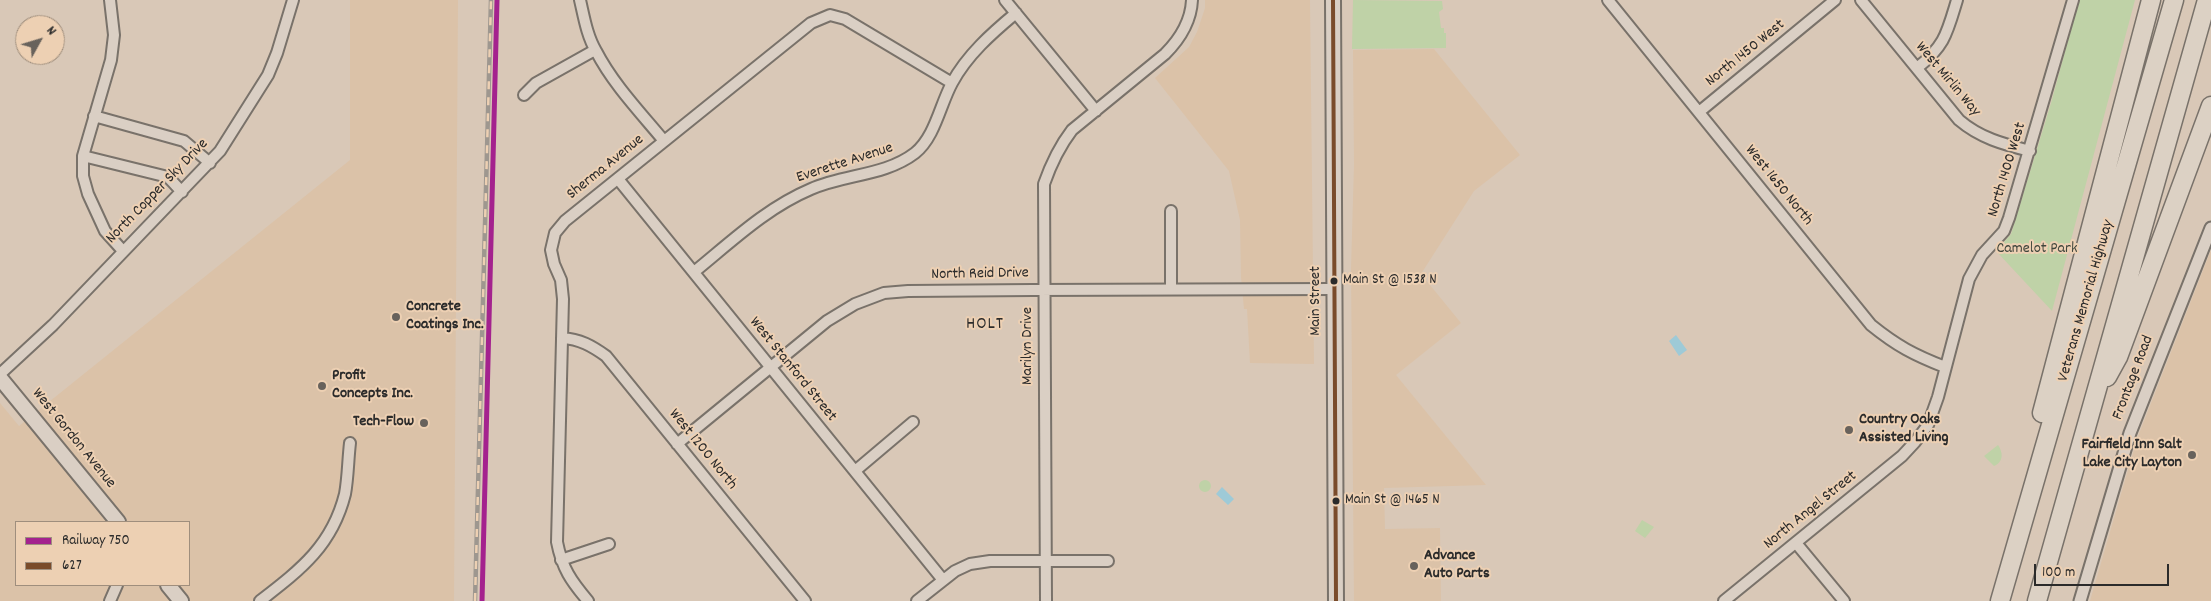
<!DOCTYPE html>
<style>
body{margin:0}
#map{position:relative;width:2211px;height:601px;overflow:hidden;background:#d9c8b7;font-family:Dekko,sans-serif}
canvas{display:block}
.legend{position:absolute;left:15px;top:521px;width:175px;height:65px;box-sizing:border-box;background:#edd0b3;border:1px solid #9f8e7d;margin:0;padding:6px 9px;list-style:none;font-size:15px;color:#2b2b2b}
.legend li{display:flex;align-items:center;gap:10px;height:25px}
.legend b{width:25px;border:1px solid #9f8e7d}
.north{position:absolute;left:15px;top:15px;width:50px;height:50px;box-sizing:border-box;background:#edd0b3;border:1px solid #9f8e7d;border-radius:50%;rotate:51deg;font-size:14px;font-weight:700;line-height:20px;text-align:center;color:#2b2b2b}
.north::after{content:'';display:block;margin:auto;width:18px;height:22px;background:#68625c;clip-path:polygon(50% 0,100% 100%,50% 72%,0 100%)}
.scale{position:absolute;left:2034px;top:564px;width:135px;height:22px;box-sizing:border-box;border:2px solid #2b2b2b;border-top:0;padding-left:6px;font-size:15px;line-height:18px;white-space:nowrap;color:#2b2b2b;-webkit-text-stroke:4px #edd0b3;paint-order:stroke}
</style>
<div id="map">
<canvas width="2211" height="601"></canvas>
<ul class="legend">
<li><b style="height:6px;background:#a4228e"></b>Railway 750</li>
<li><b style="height:6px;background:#7a4b2a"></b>627</li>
</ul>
<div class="north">N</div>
<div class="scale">100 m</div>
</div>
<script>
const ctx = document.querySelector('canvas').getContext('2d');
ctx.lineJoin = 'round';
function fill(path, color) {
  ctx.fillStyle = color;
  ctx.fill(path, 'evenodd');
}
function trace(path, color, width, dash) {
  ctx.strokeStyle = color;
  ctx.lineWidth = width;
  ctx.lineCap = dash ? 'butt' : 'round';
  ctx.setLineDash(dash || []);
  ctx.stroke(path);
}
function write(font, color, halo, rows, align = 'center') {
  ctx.font = font + ' Dekko,sans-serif';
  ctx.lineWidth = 4;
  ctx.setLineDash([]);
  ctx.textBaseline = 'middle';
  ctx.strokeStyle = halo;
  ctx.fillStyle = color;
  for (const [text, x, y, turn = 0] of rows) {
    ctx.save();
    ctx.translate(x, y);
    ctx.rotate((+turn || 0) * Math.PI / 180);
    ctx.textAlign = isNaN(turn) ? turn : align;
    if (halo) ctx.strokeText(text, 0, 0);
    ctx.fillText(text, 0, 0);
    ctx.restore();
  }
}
const built = new Path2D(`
 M 350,0 L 458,0 L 454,601 L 0,601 L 0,403 L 19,426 L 350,160 ZM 16,522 L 189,522 L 189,585 L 16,585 Z
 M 1205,0 L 1310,0 L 1314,364 L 1250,363 L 1247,309 L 1244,309 L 1241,277 L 1240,220 L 1229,171 L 1155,78 L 1189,47 L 1197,32 L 1205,8 Z
 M 1434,49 L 1520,155 L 1474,191 L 1421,274 L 1461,323 L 1396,375 L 1486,485 L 1384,488 L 1385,529 L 1440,528 L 1441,601 L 1354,601 L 1351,269 L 1354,164 L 1353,50 Z
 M 2211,250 L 2211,601 L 2090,601 L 2137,439 Z`);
const green = new Path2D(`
 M 1353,0 L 1442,1 L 1443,9 L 1439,12 L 1441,28 L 1444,28 L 1444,33 L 1446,33 L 1446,48 L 1352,49 Z
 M 2079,0 L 2135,0 L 2052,311 L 1996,251 L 2011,234 L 2051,103 Z
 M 1998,445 C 2003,452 2004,462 1994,466 L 1984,456 Z
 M1199 486a6 6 0 1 1 12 0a6 6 0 1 1-12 0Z
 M 1642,520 L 1654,527 L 1645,538 L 1635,531 Z`);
const water = new Path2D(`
 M 1676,335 L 1687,350 L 1679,356 L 1669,341 Z
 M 1222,487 L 1234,499 L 1228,505 L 1216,494 Z`);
const minor = new Path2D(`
 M 110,0 L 114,35 L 111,60 L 83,156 L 83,176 L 88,194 L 105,231 L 123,251
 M 580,0 C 584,17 587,36 596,51 C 613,84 640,112 664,141
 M 1005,0 L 1096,111
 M 1608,0 L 1871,325 C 1897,346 1914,355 1945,367
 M 1861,0 L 1959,120 C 1980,138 2003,144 2030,151
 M 1917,68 C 1945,46 1947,33 1957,0
 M 524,95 L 536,83 L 595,50
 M 1699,112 L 1835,0
 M 94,116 L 184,141 L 210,163
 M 83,156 L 168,177 L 182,192
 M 618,179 L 943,580
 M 1171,211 L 1171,289
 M 694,272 C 731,242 766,208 811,189 C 845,174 885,176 915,153 C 935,137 940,105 952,83 C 967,55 992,33 1016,13
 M 562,338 C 580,339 592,346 606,356 L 805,601
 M 0,374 L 53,325 L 220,151 L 268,75 L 277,53 L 293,0
 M 677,444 L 827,321 L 855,304 L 884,293 L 908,291 L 1033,290 L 1334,289
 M 855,471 L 913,422
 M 1796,543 L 1844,601
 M 561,560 L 609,544
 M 110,601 L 117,585
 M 260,601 C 300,570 332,546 345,494 C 348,478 348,460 350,443
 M 588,601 C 571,581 562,568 557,542 L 563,299 L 561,280 L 554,264 L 551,250 L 555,233 L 565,221 L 811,23 L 830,15 L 845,19 L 952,83
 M 917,601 L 955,571 L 970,564 L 990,561 L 1108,561
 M 1046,601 L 1044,184 C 1051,164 1059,147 1072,130 L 1165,54 C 1180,39 1191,22 1192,0
 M 1724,601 L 1902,456 L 1915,442 L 1928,425 L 1938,397 L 1969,279 L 1982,255 L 2004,231 L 2009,218 L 2073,0`);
const tertiary = new Path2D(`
 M 2080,601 L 2130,433 L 2211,228`);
const secondary = new Path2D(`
 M 1333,0 L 1336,601
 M 0,378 L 118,522
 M 168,585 L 181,601`);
const motorway = new Path2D(`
 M 2107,377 L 2118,357 L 2211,106
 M 2042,413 L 2151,0
 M 2000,601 L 2174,0
 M 2037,601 L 2207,0`);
const rail = new Path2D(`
 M 475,601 L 491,0`);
const bus1 = new Path2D(`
 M 1333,0 L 1336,601`);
const rail1 = new Path2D(`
 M 482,601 L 497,0`);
const markers = [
 [1334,281,4.5,"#2b2b2b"],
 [396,317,5,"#68625c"],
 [322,386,5,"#68625c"],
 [424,423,5,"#68625c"],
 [1849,430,5,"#68625c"],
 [2192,455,5,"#68625c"],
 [1336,501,4.5,"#2b2b2b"],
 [1414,566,5,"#68625c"]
];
const busNames = [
 ["Main St @ 1538 N",1343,281],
 ["Main St @ 1465 N",1345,501]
];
const streetNames = [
 ["North 1450 West",1746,54,-39],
 ["West Mirlin Way",1947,80,50],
 ["Everette Avenue",845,164,-18],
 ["Sherma Avenue",606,168,-39],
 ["North 1400 West",2008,170,-73],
 ["West 1650 North",1778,186,51],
 ["North Copper Sky Drive",158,192,-46],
 ["North Reid Drive",980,275,-1],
 ["Main Street",1317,301,-90],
 ["Veterans Memorial Highway",2087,301,-74],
 ["Marilyn Drive",1029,346,-90],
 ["West Stanford Street",792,370,51],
 ["Frontage Road",2134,378,-69],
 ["West Gordon Avenue",73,439,51],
 ["West 1200 North",702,450,51],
 ["North Angel Street",1811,511,-39]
];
const parkNames = [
 ["Camelot Park",2037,250]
];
const poiNames = [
 ["Concrete",406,308],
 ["Coatings Inc.",406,326],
 ["Profit",332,377],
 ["Concepts Inc.",332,395],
 ["Country Oaks",1859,421],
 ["Assisted Living",1859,439],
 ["Tech-Flow",414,423,"right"],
 ["Fairfield Inn Salt",2182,446,"right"],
 ["Lake City Layton",2182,464,"right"],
 ["Advance",1424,557],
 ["Auto Parts",1424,575]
];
const neighbourhoodNames = [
 ["HOLT",985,326]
];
fill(built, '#dbc2a8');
fill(green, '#bfd2a7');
fill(water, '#9ecad7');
trace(minor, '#79726a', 14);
trace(tertiary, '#79726a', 15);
trace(secondary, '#79726a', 18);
trace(motorway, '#79726a', 21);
trace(minor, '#dacfc4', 10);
trace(tertiary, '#dacfc4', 11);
trace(secondary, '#dacfc4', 14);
trace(motorway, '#dcd1c4', 18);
trace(rail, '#9e978f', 4.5);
trace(rail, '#edd0b3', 2.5, [8]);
trace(bus1, '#7a4b2a', 4);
trace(rail1, '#a4228e', 5);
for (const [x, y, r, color] of markers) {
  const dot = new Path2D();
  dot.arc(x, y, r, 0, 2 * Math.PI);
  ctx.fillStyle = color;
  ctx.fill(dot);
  trace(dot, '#edd0b3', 2);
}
write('15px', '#2b2b2b', '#edd0b3', busNames, 'left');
write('16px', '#2b2b2b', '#edd0b3', streetNames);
write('16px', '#3e453c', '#edd0b3', parkNames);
write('bold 16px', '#2b2b2b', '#edd0b3', poiNames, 'left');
ctx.letterSpacing = '1px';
write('18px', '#2b2b2b', '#edd0b3', neighbourhoodNames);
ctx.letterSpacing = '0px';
</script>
